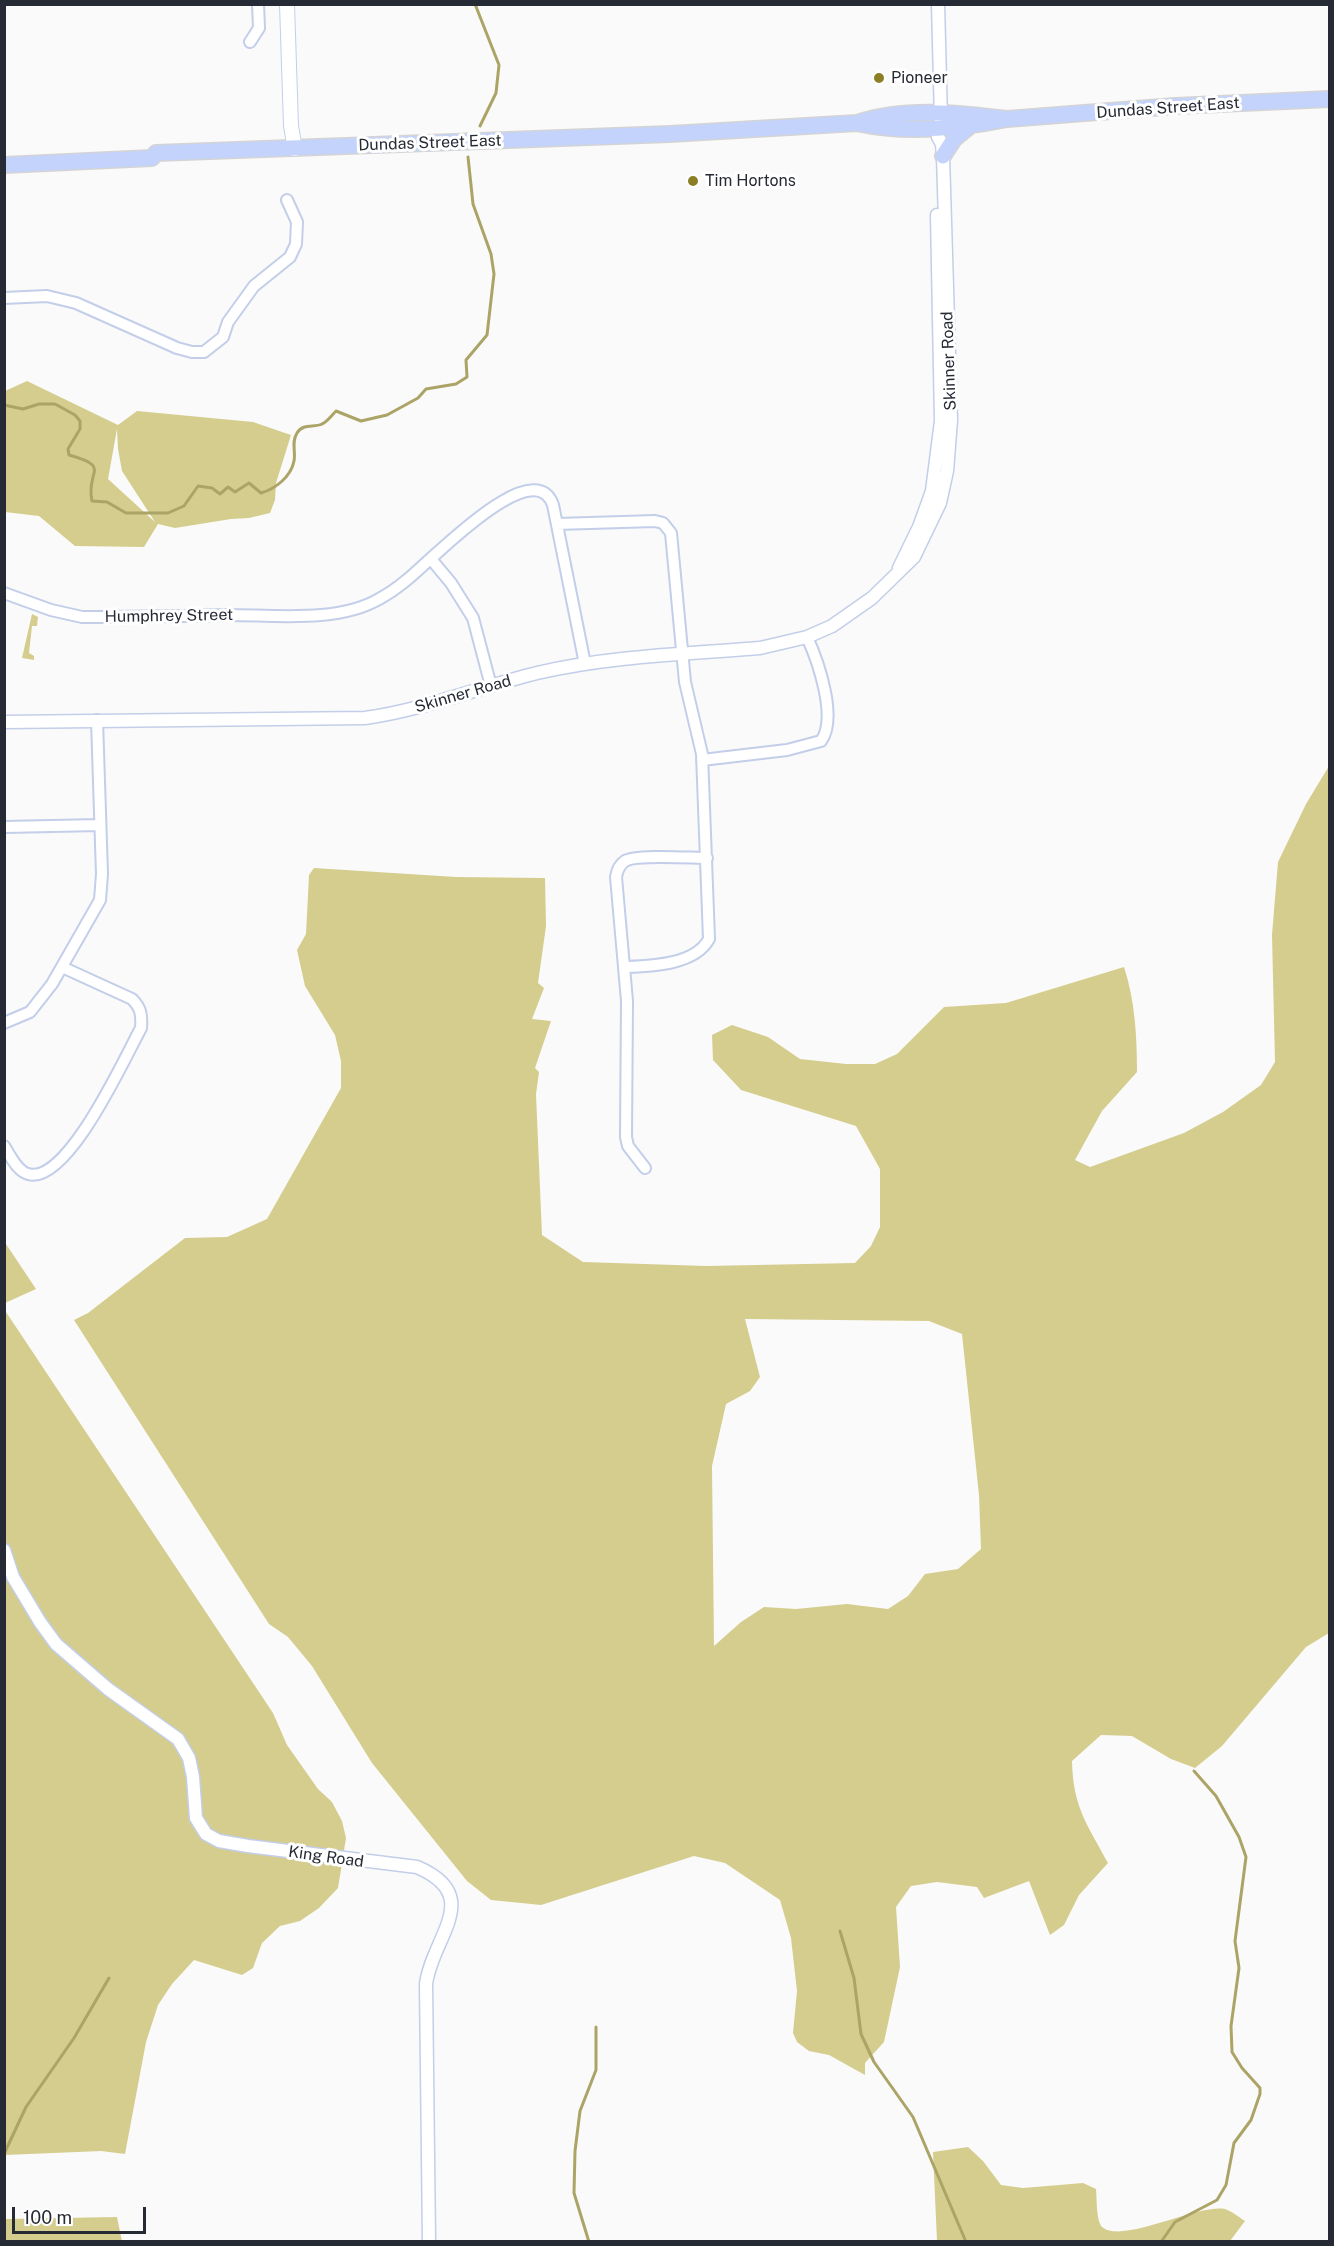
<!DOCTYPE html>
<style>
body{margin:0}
#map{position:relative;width:1334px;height:2246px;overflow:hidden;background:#fafafa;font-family:"Public Sans",sans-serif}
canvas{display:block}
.frame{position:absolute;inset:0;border:6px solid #262a34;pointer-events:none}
.scale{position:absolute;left:12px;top:2207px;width:134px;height:27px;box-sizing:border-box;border:3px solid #262a34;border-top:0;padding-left:8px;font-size:18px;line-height:21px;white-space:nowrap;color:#262a34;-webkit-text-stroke:4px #fff;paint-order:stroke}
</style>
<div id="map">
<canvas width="1334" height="2246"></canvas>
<div class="frame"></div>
<div class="scale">100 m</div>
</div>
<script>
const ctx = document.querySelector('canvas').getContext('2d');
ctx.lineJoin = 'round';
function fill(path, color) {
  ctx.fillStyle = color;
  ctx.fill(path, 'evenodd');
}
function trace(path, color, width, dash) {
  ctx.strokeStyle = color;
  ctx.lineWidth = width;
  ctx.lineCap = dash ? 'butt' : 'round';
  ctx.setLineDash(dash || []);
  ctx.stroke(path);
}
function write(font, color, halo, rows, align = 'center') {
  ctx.font = font + ' "Public Sans",sans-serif';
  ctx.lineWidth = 6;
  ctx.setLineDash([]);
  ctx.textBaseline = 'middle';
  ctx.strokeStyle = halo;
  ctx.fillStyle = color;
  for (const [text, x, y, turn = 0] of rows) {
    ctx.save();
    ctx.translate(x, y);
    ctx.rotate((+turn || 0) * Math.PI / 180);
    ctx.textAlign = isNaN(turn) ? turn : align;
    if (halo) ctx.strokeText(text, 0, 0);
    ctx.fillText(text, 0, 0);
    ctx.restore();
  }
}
const green = new Path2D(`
 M 27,381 L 118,425 L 137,411 L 253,422 L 291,435 L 276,483 L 275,500 L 270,513 L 249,518 L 231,519 L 175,528 L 158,524 L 144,547 L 75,546 L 39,516 L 5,512 L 5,391 ZM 117,429 L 118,449 L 122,471 L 155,522 L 108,479 Z
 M 32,614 L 38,617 L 37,626 L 32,626 L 29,653 L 34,656 L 34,660 L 22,658 Z
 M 1329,766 L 1329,1633 L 1306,1647 L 1222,1746 L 1195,1768 L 1171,1759 L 1132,1736 L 1101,1735 L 1072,1761 C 1073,1807 1087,1824 1108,1863 L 1079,1895 L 1064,1925 L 1050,1935 L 1029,1881 L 984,1898 L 977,1887 L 937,1882 L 911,1886 L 896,1907 L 900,1967 L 884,2042 L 865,2063 L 865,2075 L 829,2055 L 809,2051 L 797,2042 L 793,2033 L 797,1991 L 791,1938 L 780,1900 L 725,1863 L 694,1856 L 541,1905 L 491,1900 L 467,1881 L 372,1763 L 312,1666 L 288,1637 L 269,1624 L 74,1320 L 88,1313 L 185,1238 L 227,1237 L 267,1219 L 341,1088 L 341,1061 L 335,1035 L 305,986 L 297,950 L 306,934 L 309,875 L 314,868 L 456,877 L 545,878 L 546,926 L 538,983 L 544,988 L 532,1019 L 551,1021 L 535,1068 L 539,1072 L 536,1094 L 542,1235 L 583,1262 L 706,1266 L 855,1263 L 871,1246 L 880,1227 L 880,1169 L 856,1126 L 741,1090 L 713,1060 L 712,1035 L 732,1025 L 768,1037 L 800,1059 L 846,1064 L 875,1064 L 897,1054 L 944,1007 L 1006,1003 L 1124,967 C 1135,1000 1137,1037 1137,1072 L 1102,1111 L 1075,1160 L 1090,1167 L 1184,1133 L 1223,1112 L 1261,1085 L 1275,1062 L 1272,935 L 1278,862 L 1306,804 ZM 745,1319 L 929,1321 L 962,1334 L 979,1495 L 981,1549 L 958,1569 L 925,1574 L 908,1596 L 888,1609 L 847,1604 L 796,1609 L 764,1607 L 741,1622 L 714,1646 L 712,1466 L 726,1404 L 750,1391 L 760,1377 Z
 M 4,1241 L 36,1289 L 5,1303 L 4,1303 Z
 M 4,1309 L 273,1713 L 287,1745 L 318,1789 L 332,1802 L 342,1821 L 346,1838 L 338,1888 L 319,1908 L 300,1921 L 280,1926 L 262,1943 L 253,1968 L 242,1975 L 194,1960 L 172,1984 L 158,2005 L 146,2042 L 125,2154 L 101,2151 L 5,2155 Z
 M 968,2147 L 983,2161 L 1001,2185 L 1023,2188 L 1083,2183 L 1096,2189 C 1097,2200 1096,2217 1101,2226 C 1120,2246 1196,2204 1225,2209 C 1231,2211 1239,2217 1245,2221 L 1230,2241 L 937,2241 L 933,2152 Z
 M 117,2217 L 122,2241 L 5,2241 L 5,2219 Z`);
const stream = new Path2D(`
 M 475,4 L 499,65 L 496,93 L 480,126
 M 4,405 L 23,409 L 39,404 L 55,404 L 75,415 L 80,421 L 80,429 L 68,449 L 69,455 C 113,467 85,471 92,501 L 107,502 L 126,513 L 168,513 L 184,506 L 198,486 L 212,488 L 220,494 L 228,487 L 235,492 L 249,483 L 261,493 C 275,489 291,477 294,461 C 296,451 291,443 297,433 C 303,423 314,428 322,424 C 327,422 333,414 336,411 L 361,421 L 387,415 L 418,398 L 426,389 L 456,384 L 467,377 L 466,360 L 487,335 L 494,274 L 491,254 L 473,204 L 468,157
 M 840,1931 L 854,1978 L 861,2034 L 874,2062 L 913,2117 L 966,2242
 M 4,2154 L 26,2107 L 74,2038 L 109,1978
 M 589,2242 L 574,2193 L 575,2151 L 580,2111 L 596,2070 L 596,2027
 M 1161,2242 L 1175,2222 L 1217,2200 L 1226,2185 L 1234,2143 L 1251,2120 L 1260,2094 L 1260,2088 L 1242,2068 L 1232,2052 L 1231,2026 L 1239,1968 L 1235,1941 L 1246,1857 L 1239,1837 L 1216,1796 L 1194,1771`);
const minor = new Path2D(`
 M 250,42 L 259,28 L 258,4
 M 4,298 L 47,296 L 76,303 L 177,348 L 192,352 L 204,352 L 223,337 L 228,322 L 254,286 L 290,257 L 296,244 L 297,222 L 287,200
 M 557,524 L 655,521 L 663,523 L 671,533 L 685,682 L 702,754 L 709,939 C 695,965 651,966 625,967
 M 431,559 L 451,583 L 473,618 L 491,686
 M 4,593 L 51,610 L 82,617 C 130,617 179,616 227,615 C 275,615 338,623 379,599 C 398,589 414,574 429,560 C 448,544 536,456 553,505 L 585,664
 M 702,760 L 787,750 L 821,741 C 838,718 818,661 807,637
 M 4,827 L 100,825
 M 4,1023 L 30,1012 L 52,984 L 100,900 L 102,874 L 97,720
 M 4,1146 C 10,1155 17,1171 28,1174 C 67,1186 125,1057 141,1028 C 142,1015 141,1008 132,999 L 62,967
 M 645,1168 L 628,1146 L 626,1137 L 627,1001 L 616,877 C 617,871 619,865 625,861 C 636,854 691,858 707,858`);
const tertiary = new Path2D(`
 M 938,4 L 941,120
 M 899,568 L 919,527 L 932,491 L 941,421 L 937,215
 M 4,722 L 365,718 C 423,710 480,687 537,673 C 610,656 686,654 760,648 L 807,637 L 832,626 L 872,598 L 914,557 L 940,503 L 947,471 L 951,420 L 943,156 L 942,144 L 938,137
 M 4,1550 L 13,1577 L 40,1622 L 56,1644 L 108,1689 L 178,1739 L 189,1758 L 193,1777 L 196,1818 L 206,1834 L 219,1841 L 248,1846 L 417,1867 C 485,1896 432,1937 426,1984 L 429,2242`);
const secondary = new Path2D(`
 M 287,4 L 291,126 L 295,149`);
const primary = new Path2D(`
 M 857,123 C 906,134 958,129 1007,119 L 1175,106 L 1330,99
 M 943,156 L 954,139 L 971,125
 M 4,165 L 152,158 L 156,153 L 670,134 L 857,123 C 904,107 958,113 1007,119`);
const markers = [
 [879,78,6,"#8b7f25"],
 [693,181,6,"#8b7f25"]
];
const poiNames = [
 ["Pioneer",891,78],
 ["Tim Hortons",705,181]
];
const streetNames = [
 ["Dundas Street East",1168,108,-4],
 ["Dundas Street East",430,143,-2],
 ["Skinner Road",949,361,-92],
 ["Humphrey Street",169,616,-1],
 ["Skinner Road",463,694,-16],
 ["King Road",326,1857,8]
];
fill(green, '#d5cd8d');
trace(stream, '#aca466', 3);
trace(minor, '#c3cee9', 14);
trace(tertiary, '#c3cee9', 15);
trace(secondary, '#c3cee9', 16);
trace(primary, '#d4d4d6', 18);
trace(minor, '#fff', 10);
trace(tertiary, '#fff', 12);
trace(secondary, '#fff', 14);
trace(primary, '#c3d3fb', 15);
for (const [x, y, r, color] of markers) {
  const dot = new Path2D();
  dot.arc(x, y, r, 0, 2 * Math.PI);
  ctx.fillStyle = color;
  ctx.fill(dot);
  trace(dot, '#fff', 2);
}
write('16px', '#262a34', '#fff', poiNames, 'left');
write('16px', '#262a34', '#fff', streetNames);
</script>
